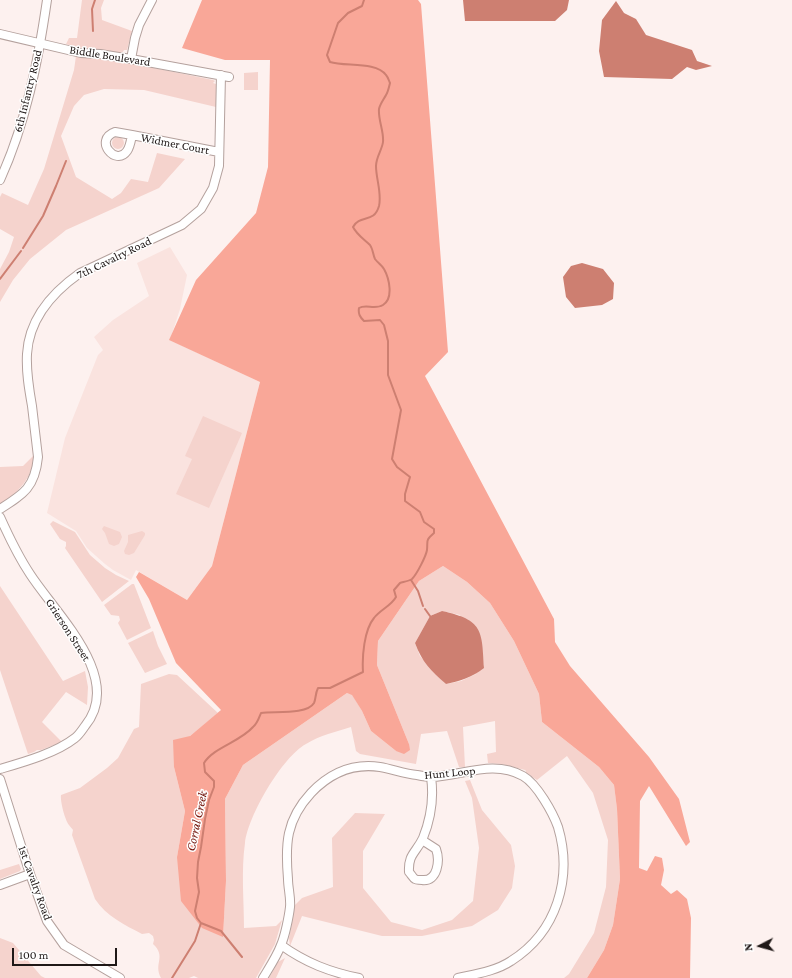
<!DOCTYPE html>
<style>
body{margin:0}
#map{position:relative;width:792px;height:978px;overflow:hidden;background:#fdf1ef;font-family:"Crimson Pro",serif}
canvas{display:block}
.north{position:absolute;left:740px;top:926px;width:40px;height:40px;-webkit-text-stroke:3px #fff;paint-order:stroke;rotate:264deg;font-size:11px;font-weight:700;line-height:16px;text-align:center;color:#1f1817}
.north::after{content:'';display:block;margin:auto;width:14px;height:18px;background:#1f1817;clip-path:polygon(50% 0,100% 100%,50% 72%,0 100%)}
.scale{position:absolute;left:12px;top:948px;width:105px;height:18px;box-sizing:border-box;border:2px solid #1f1817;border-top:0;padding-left:5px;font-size:12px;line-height:14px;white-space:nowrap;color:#1f1817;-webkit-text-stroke:3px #fff;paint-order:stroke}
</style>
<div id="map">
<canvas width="792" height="978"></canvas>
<div class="north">N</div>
<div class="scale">100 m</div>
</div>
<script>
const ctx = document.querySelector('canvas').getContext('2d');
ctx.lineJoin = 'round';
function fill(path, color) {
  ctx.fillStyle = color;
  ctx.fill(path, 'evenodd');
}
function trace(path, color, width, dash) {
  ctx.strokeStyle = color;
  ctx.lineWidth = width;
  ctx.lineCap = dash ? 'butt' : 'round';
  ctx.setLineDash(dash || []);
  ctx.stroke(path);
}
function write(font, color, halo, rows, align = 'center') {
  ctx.font = font + ' "Crimson Pro",serif';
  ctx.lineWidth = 3;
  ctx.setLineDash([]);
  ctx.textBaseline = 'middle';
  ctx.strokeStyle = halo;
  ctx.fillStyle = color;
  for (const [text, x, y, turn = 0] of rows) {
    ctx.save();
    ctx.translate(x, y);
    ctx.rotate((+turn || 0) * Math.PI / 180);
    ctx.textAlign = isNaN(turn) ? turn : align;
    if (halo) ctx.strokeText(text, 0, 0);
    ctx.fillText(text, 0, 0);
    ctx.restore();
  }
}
const built = new Path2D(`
 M 170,247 L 187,275 L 180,309 L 170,340 L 260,382 L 212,566 L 187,600 L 136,570 L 131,580 L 113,570 L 105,564 L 87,548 L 76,531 L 47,513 L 65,438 L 98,355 L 103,350 L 94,337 L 113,320 L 149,296 L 137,263 Z`);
const green = new Path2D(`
 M 82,0 L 104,0 L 101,8 L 102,20 L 132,31 L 127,50 L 124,50 L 122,53 L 81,49 L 66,44 L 69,38 L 77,38 Z
 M 76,56 L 120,61 L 213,80 L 215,81 L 213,83 L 216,84 L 216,107 L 144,90 L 104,89 L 84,95 L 74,106 L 61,136 L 76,177 L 112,199 L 121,193 L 131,179 L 148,182 L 157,153 L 185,159 L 159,188 L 66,230 L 30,259 L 13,280 L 0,302 L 0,269 L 9,252 L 14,237 L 0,229 L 0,197 L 2,193 L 28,205 L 44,169 L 74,70 Z
 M 258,72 L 258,90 L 244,90 L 244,73 Z
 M112 143a6 6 0 1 1 12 0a6 6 0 1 1-12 0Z
 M 203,416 L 242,433 L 209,508 L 176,494 L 192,459 L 185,456 Z
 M 33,456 C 34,477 17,494 0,504 L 0,467 L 23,466 Z
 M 53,521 L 75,532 L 90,555 L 105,568 L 116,575 L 129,581 L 102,602 L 65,548 L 66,546 L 66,542 L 60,539 L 50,524 Z
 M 104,526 L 120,532 L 122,537 L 119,544 L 114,546 L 109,544 L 105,533 L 102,529 Z
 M 142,531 L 145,533 L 145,535 L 134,553 L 129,555 L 125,554 L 124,551 L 128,542 L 128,535 Z
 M 443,566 L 467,582 L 490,603 L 514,641 L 539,694 L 542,722 L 599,767 L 614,785 L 617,809 L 620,879 L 613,925 L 604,950 L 587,978 L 564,978 L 569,974 L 594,933 L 606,887 L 608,840 L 593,793 L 567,756 L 537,780 L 526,773 L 526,771 L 525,770 L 502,764 L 488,763 L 487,754 L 496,752 L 495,721 L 463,727 L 465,767 L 459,767 L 447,731 L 421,734 L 416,764 L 360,754 L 356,751 L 351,727 C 336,732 320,735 306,744 C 282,757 248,816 245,843 C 241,871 244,900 244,928 L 276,926 L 282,920 L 275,944 L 256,978 L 198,978 L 194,976 L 189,978 L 161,978 C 153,963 167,957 153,944 L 154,940 L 153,936 L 149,933 L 142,934 C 125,925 106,916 95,899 L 72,835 L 73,830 C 72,828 70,827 69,825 C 65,820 60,801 61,795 L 80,788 L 107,768 L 118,758 L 134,729 L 139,727 L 141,684 L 169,674 L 177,675 L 218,713 L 190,736 L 174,767 L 185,811 L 177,857 L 223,936 L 226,881 L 225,799 L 243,765 L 347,693 L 352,694 L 362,711 L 371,731 L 396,751 L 409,750 L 409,744 L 377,665 L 378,641 L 419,581 ZM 442,611 L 460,615 L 476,674 L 461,681 L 446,684 L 420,656 L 415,643 L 430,616 Z
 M 132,584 L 134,584 L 151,628 L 127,640 L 118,623 L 120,620 L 119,616 L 111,615 L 104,605 Z
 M 0,586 L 63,681 L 85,671 L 88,687 L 87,705 L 66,692 L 42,722 L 62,742 L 41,750 L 37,750 L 34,752 L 28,754 L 0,670 Z
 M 153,631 L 158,646 L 167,664 L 145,673 L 128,643 Z
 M 470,780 L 482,810 L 511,845 L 515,866 L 512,888 L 498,910 L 472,926 L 422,936 L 382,936 L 302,916 L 290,946 L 289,938 L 293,918 L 294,906 L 302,898 L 333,887 L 332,838 L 355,813 L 385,814 L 363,851 L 363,888 L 391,922 L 422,930 L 452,920 L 473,901 L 479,848 L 472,798 L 465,781 Z
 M 19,864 L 21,869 L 20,871 L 0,879 L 0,870 Z
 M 0,938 L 13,943 L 41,976 L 45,978 L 0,978 Z
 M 285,958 L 276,978 L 269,978 L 278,962 Z`);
const forest = new Path2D(`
 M 202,0 L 418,0 L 421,4 L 448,352 L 425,376 L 554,619 L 555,642 L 570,666 L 649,757 L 679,799 L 690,842 L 686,846 L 649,786 L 640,801 L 639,868 L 647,871 L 655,856 L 662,858 L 664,870 L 661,885 L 671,894 L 677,890 L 687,899 L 691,918 L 690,978 L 587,978 L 604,950 L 613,925 L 620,879 L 617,809 L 614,785 L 599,767 L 542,722 L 539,694 L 514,641 L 490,603 L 467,582 L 443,566 L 419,581 L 378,641 L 377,665 L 409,744 L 410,750 L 404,754 L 396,751 L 371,731 L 362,711 L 352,695 L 347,693 L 243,765 L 225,799 L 226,881 L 223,937 L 202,928 L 181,901 L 177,857 L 185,811 L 174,767 L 173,740 L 190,736 L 221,710 L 176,663 L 149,599 L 136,577 L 139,572 L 187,600 L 212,566 L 260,382 L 169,340 L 196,280 L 256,213 L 268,167 L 270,60 L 225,60 L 182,48 Z`);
const water = new Path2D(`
 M 463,0 L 569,0 L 567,10 L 555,21 L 465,21 Z
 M 616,1 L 624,13 L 636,19 L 646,35 L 692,50 L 697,61 L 712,66 L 696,70 L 687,67 L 672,79 L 604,77 L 599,51 L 602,20 Z
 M 582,263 L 603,269 L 614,283 L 613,299 L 602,305 L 575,308 L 566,297 L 563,277 L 571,266 Z
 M 442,611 C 483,620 482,630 484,668 C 472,677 461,681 446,684 C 431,671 422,662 415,643 L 430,616 Z`);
const stream = new Path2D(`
 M 93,31 L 92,9 L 95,0
 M 23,248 L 43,216 L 56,186 L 66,161
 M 0,279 L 21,251
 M 411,580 L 418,591 L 423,606
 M 425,609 L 430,616
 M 201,923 L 221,931 L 242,957
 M 172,978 L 195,941 L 201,923 L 197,918 L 195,911 L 199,892 L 197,878 L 198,862 L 201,847 L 205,819 L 209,800 L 214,787 L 214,781 L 205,772 L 204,763 C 214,747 240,742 253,727 C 257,724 259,718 261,713 C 274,711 307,715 314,703 C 316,699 315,694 318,688 L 330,688 L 363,672 C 362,657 364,630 374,618 C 380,610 391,606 396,597 L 394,590 L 400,583 C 403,582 409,581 412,579 C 417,574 426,556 427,550 C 428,540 425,541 434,533 L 434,529 L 424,522 L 420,512 L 405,501 L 405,494 L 410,477 L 397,467 L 392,459 L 401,410 L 388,375 L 388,341 L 384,325 L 380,320 L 364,321 C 360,317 358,314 359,308 C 366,304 375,310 383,305 C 394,298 389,278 384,269 C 382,265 378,263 375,259 C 373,255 373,249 370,245 C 364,239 357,235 353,227 C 360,214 374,224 379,206 C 382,193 376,179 376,166 C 376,157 382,150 383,142 C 384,131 378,120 379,109 C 380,104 384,99 386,95 C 388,92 389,87 390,83 C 389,81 388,77 386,75 C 376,61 345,67 330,62 L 327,55 L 338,23 L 348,13 L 362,6 L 364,0`);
const minor = new Path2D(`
 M 0,34 L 81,53 L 100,54 L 131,59 L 229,77
 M 131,59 L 135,38 L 139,25 L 152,0
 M 115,132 L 132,135 C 131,140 130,147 127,151 C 116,167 93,140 115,132 Z
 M 132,135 L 219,152
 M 0,180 C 26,123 38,62 47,0
 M 0,509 C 24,494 35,487 38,457 C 36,440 34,423 32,406 C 29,389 26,372 27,354 C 29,319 53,292 80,273 L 182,225 L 201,209 L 213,188 L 219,166 L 221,75
 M 0,517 C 9,537 18,556 30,574 C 55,613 125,678 85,726 C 82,730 79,735 75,738 C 56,753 24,762 0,769
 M 0,779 L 30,874 L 47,921 L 64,945 L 120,978
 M 422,840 L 436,849 C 440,860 438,882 422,880 C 421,880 416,880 415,879 C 413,878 411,874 409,872 C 408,854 416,853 423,838 C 431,818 434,798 431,777
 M 0,885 L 30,874
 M 281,945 C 306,963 330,972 359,978
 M 263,978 C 269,968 277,956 281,945 C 285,936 289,916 290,907 C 291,898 288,888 288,879 C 285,844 286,820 311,793 C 330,773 353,763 380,767 C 392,769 405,774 417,775 C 422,776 427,777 431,777 C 462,776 493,759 523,776 C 537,784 553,813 558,827 C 573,878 557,932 511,961 C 496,971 476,974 458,978`);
const streetNames = [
 ["Biddle Boulevard",110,56,9],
 ["6th Infantry Road",28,91,-76],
 ["Widmer Court",175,144,11],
 ["7th Cavalry Road",114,258,-26],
 ["Grierson Street",68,630,57],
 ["Hunt Loop",450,773,-5],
 ["1st Cavalry Road",35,883,70]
];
const waterNames = [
 ["Corral Creek",197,821,-78]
];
fill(built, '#fae3df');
fill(green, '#f5d3cd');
fill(forest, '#f9a798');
fill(water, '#cd7f71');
trace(stream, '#cd7f71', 2);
trace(minor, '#b4a19d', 10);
trace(minor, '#fff', 8);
write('12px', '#1f1817', '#fff', streetNames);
write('italic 13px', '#711209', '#fff', waterNames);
</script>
